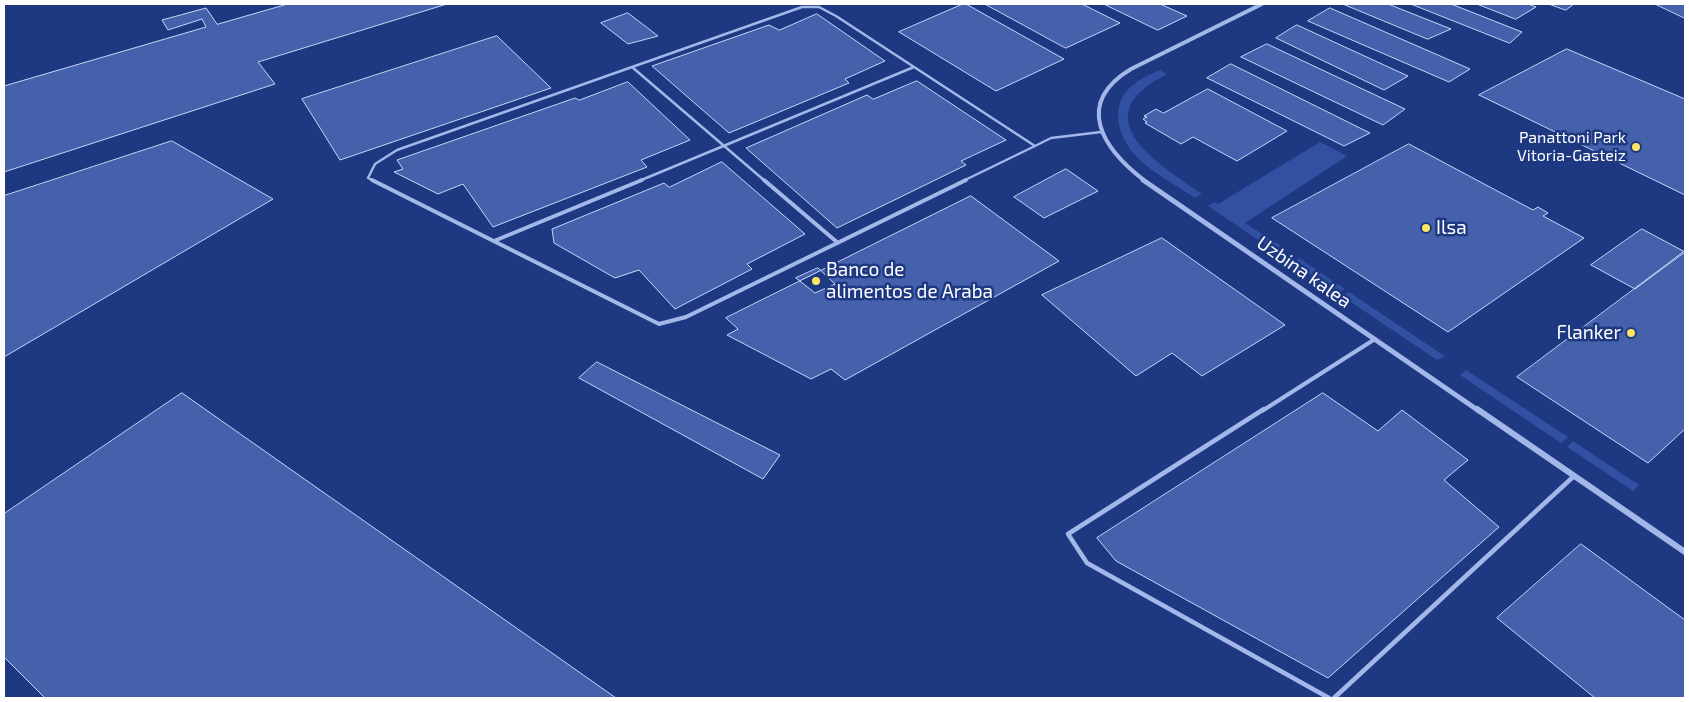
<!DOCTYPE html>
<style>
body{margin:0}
#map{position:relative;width:1689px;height:702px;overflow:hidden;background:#1e3882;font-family:"Exo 2",sans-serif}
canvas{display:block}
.frame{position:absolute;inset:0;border:5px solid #fff;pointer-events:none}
</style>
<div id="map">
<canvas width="1689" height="702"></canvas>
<div class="frame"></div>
</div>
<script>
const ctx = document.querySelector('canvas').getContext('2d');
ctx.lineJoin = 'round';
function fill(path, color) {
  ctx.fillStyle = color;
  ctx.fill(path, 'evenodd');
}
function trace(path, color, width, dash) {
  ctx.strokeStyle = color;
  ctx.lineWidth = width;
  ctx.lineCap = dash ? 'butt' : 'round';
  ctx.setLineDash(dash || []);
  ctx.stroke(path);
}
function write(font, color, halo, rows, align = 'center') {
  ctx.font = font + ' "Exo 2",sans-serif';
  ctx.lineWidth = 5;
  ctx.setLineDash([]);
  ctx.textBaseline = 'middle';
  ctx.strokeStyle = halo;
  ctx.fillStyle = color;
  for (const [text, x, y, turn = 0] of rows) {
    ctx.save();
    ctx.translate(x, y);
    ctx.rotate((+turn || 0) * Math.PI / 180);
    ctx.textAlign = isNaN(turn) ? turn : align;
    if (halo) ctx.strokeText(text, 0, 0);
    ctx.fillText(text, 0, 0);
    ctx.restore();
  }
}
const green = new Path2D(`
 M 1160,70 L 1167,74 C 1082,117 1155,162 1202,194 L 1195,198 C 1176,185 1152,173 1136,156 C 1117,136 1109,104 1133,85 C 1141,78 1151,74 1160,70 Z
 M 1320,142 L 1347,156 L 1245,223 L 1281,246 L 1273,250 L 1208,206 L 1214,202 L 1218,204 Z
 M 1299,258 L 1345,289 L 1338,293 L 1293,263 Z
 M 1349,292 L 1437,351 L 1445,356 L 1437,360 L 1342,296 Z
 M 1466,370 L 1568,437 L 1561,443 L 1460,375 Z
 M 1573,441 L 1639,485 L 1633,491 L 1567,447 Z`);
const building = new Path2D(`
 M 288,4 L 447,4 L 258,62 L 275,84 L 4,172 L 4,86 L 206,27 L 202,19 L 168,30 L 162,20 L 206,8 L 217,24 Z
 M 963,4 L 966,4 L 1064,59 L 996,91 L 899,32 Z
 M 985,4 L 1082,4 L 1120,23 L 1066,48 Z
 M 1104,4 L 1160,4 L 1187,16 L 1158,30 Z
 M 1343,4 L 1388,4 L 1451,29 L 1428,39 Z
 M 1411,4 L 1451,4 L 1522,32 L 1510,43 Z
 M 1477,4 L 1528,4 L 1536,7 L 1516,19 Z
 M 1549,4 L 1574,4 L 1566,10 Z
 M 1655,4 L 1685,4 L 1685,18 Z
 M 1330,8 L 1470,69 L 1449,82 L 1308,21 Z
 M 628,13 L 658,36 L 628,44 L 601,23 Z
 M 817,14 L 885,61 L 845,79 L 849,83 L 729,133 L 652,66 L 769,25 L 779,30 Z
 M 1297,25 L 1408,76 L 1384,90 L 1276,38 Z
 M 497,36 L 551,88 L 340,160 L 302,99 Z
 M 1267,44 L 1405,109 L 1383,125 L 1241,57 Z
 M 1567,49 L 1685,99 L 1685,195 L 1479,95 Z
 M 1231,64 L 1370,133 L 1344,146 L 1207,78 Z
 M 917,81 L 1006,140 L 961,161 L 966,165 L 837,228 L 746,148 L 867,95 L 873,99 Z
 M 628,82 L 690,140 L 641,160 L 647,167 L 493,227 L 463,184 L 438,194 L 394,172 L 403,169 L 397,160 L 575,98 L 579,100 Z
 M 1208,89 L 1287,131 L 1237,161 L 1193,137 L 1181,144 L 1145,123 L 1147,122 L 1143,119 L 1147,117 L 1144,116 L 1156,109 L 1163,113 Z
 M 172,141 L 273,199 L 4,357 L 4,196 Z
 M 1409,144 L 1533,210 L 1538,207 L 1548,213 L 1543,216 L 1584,238 L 1448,332 L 1272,218 Z
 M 722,162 L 805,234 L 747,264 L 752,269 L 675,309 L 639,270 L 615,278 L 554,243 L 552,229 L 664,183 L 669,187 Z
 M 1066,169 L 1098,191 L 1044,218 L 1014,197 Z
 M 971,196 L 1059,261 L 845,380 L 831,369 L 811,379 L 727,335 L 738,329 L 726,318 Z
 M 1642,229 L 1685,252 L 1635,289 L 1591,265 Z
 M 1162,238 L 1285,325 L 1202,376 L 1172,353 L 1136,376 L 1042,295 Z
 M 1685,251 L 1685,429 L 1648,463 L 1517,377 Z
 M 818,268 L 835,284 L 815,293 L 796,278 Z
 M 597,362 L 780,455 L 763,479 L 579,378 Z
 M 182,393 L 616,698 L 45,698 L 4,657 L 4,514 Z
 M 1323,393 L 1378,431 L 1402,410 L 1468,460 L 1444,480 L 1499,527 L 1328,678 L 1116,561 L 1097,538 Z
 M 1581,544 L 1685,620 L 1685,698 L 1595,698 L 1497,618 Z`);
const serviceFar2 = new Path2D(`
 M 632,67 L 765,181
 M 1035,146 L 1051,138 L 1101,132
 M 374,181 L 368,178 L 375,164 L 397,150 L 802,7 L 819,7 L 836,16 L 1035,146
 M 639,181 L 914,67
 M 963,181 L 1035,146`);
const serviceFar1 = new Path2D(`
 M 372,180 L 659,324 L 686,317 L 966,180
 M 764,180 L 838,243
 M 494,241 L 642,180
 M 1262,411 L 1375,339`);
const service = new Path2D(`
 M 1264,409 L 1068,534 L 1087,563 L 1329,698
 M 1334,698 L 1574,476`);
const minorFar2 = new Path2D(`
 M 1145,181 C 1103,149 1073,104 1131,69 L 1262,4`);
const minorFar1 = new Path2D(`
 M 1143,180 L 1479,411`);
const minor = new Path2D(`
 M 1477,409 L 1685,552`);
const markers = [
 [1636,147,5,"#f9e762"],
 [1426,228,5,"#f9e762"],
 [816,281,5,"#f9e762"],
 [1631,333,5,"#f9e762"]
];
const farPoinames = [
 ["Panattoni Park",1626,138],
 ["Vitoria-Gasteiz",1626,156]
];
const poiNames = [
 ["Ilsa",1436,228],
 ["Banco de",826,270],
 ["alimentos de Araba",826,292],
 ["Flanker",1621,333,"right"]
];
const streetNames = [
 ["Uzbina kalea",1304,272,35]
];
fill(green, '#3150a1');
fill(building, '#4661ab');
trace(building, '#c8d5f7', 1);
trace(serviceFar2, '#a3b7e9', 2.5);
trace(serviceFar1, '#a3b7e9', 4);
trace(service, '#a3b7e9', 4.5);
trace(minorFar2, '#a3b7e9', 4);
trace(minorFar1, '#a3b7e9', 5);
trace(minor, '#a3b7e9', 6);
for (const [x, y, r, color] of markers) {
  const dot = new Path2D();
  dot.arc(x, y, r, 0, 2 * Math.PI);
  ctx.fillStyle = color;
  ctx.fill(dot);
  trace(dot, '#1e3882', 2);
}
write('16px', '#fff', '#1e3882', farPoinames, 'right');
write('19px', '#fff', '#1e3882', poiNames, 'left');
write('19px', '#fff', '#1e3882', streetNames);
</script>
